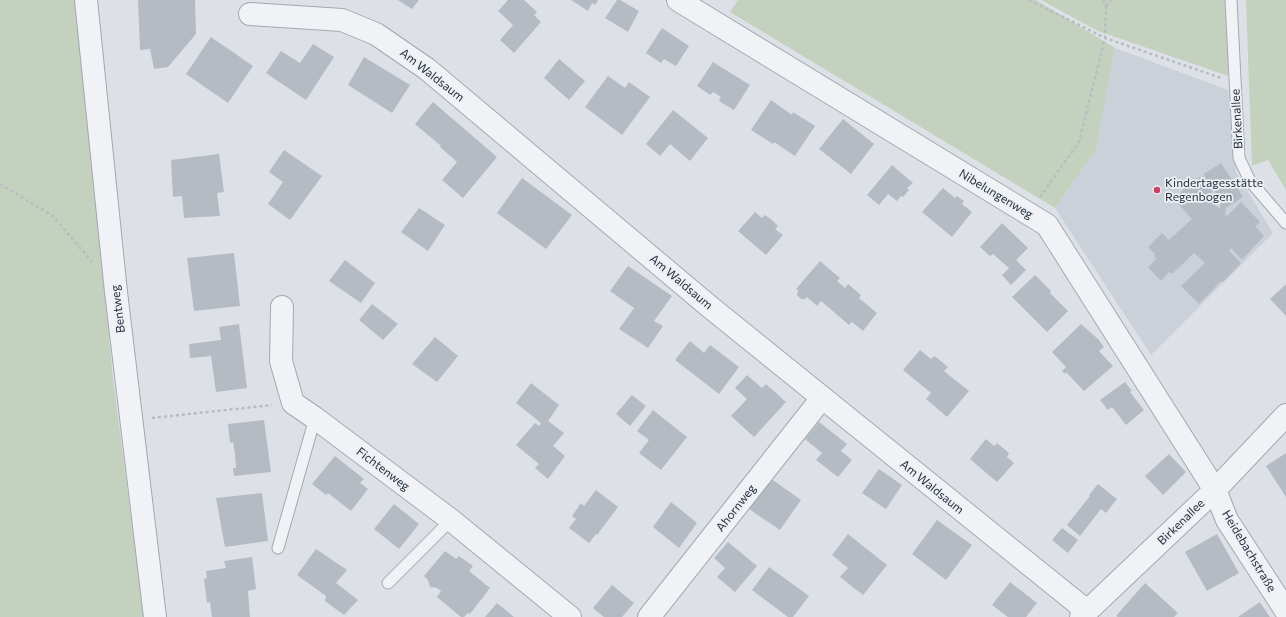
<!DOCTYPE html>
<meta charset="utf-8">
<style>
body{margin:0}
canvas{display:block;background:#dde1e7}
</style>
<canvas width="1286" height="617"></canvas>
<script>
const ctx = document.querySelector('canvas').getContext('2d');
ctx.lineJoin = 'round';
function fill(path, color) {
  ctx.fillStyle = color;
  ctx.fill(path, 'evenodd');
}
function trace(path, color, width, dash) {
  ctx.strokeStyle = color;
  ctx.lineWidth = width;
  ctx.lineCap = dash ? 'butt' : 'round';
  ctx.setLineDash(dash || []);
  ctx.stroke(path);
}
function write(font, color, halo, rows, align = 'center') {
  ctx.font = font + ' Commissioner,sans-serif';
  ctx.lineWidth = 3.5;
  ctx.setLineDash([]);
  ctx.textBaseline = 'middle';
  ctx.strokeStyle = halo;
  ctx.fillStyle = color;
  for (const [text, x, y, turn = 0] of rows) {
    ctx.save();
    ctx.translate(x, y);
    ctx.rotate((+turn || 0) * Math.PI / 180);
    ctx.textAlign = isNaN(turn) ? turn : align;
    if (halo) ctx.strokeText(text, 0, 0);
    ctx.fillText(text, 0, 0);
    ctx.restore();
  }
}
const built = new Path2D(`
 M 1115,48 L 1228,90 L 1236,172 L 1273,233 L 1151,355 L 1055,208 L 1096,150 Z`);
const green = new Path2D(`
 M 0,0 L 77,0 L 113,378 L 144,617 L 0,617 Z
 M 738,0 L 1036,0 L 1115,48 L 1096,150 L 1055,208 L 730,12 Z
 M 1041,0 L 1228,0 L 1228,76 L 1098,31 Z
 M 1246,0 L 1286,0 L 1286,190 L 1268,160 L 1252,166 Z`);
const building = new Path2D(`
 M 138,0 L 195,0 L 196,34 L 168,67 L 154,69 L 150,49 L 140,50 Z
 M 398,0 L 419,0 L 412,9 Z
 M 508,0 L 524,0 L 537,12 L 534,15 L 541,22 L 514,53 L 500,40 L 513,25 L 498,11 Z
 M 571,0 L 598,0 L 595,5 L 592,3 L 588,11 Z
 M 617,0 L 620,0 L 639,11 L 628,32 L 605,18 Z
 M 662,28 L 689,46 L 676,66 L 664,59 L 661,63 L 646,53 Z
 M 211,37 L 253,66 L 228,103 L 186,74 Z
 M 313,44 L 334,57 L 306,100 L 266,73 L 281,51 L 300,63 Z
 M 364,57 L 410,85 L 392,113 L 348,85 Z
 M 559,59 L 585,81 L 569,100 L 544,78 Z
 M 713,62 L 750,85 L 734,110 L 719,101 L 721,97 L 713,92 L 710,95 L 697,86 Z
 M 608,76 L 625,88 L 629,82 L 650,97 L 622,135 L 585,107 Z
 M 771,100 L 792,115 L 793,112 L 815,126 L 795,156 L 774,142 L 773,144 L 751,130 Z
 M 433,102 L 497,157 L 463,198 L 442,180 L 457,162 L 440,147 L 441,146 L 415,124 Z
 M 673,110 L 708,138 L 690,161 L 670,144 L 660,156 L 646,144 Z
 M 843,119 L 874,144 L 851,174 L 819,149 Z
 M 284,150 L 322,176 L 290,220 L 268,204 L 283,182 L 269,172 Z
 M 219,154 L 224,192 L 217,193 L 220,216 L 184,218 L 182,196 L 173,197 L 171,160 Z
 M 1221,163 L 1243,197 L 1226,208 L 1225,214 L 1227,216 L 1241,202 L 1260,222 L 1255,226 L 1264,236 L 1242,260 L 1231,248 L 1229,251 L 1241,263 L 1223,282 L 1221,281 L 1199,304 L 1181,286 L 1205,263 L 1194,253 L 1172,274 L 1169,272 L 1161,281 L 1148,267 L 1156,259 L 1154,256 L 1155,254 L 1148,247 L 1162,233 L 1169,240 L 1192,219 L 1174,199 L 1193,180 L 1194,182 L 1199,177 L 1202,180 L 1205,178 L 1204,174 ZM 1211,185 L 1221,202 L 1220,209 L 1208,197 L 1213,191 L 1208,186 Z
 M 892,165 L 913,183 L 907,188 L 909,190 L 903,197 L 901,196 L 897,201 L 888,194 L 879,205 L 867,195 Z
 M 522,178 L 572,215 L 546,249 L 497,213 Z
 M 943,188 L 955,198 L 957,196 L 964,201 L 962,204 L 972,212 L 952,237 L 922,212 Z
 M 419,208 L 445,225 L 428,251 L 401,232 Z
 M 755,212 L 762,218 L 765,215 L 772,220 L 778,226 L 775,229 L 783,235 L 766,255 L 738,231 Z
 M 1002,223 L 1028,248 L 1016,260 L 1026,270 L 1011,285 L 1002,275 L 1009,268 L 993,254 L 990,256 L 980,247 Z
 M 234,253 L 240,306 L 194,311 L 187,258 Z
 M 345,260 L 375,283 L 361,303 L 329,281 Z
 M 820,261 L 840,278 L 837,281 L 845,288 L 848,284 L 861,295 L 859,298 L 877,313 L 863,331 L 852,322 L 849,325 L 821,301 L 817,306 L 807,297 L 805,299 L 801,299 L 797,295 L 798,290 L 796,289 Z
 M 628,266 L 672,296 L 654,321 L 663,326 L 648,348 L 619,329 L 634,308 L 610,291 Z
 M 1035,275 L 1051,291 L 1050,293 L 1068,311 L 1047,332 L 1012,297 Z
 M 1286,284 L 1286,316 L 1270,299 Z
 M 372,304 L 398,324 L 383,340 L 359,320 Z
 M 239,324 L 247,388 L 216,392 L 211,356 L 190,358 L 189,344 L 221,340 L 219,327 Z
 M 1081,324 L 1098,339 L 1104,347 L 1099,351 L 1113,366 L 1084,391 L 1066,372 L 1065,374 L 1062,371 L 1066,367 L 1052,352 Z
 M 435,337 L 458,356 L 437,382 L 412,364 Z
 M 690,341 L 704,353 L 710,345 L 739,367 L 719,394 L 675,360 Z
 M 920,350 L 931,359 L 934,356 L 937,358 L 948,367 L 944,371 L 969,391 L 947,417 L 926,399 L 931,393 L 903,370 Z
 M 747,375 L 762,388 L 766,384 L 786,402 L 754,437 L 731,416 L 747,399 L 735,388 Z
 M 1125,382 L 1132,391 L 1130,392 L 1144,410 L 1126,425 L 1112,407 L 1108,410 L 1100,400 Z
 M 531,383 L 559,405 L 548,421 L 564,433 L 553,446 L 565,456 L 548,479 L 535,468 L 539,464 L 516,445 L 535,423 L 539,426 L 541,423 L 516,403 Z
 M 632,395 L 646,406 L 630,426 L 616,414 Z
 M 653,410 L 687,437 L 661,470 L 639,453 L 649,440 L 637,431 Z
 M 264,420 L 271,472 L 234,476 L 233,468 L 236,468 L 235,454 L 233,442 L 230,443 L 228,424 Z
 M 819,422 L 847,444 L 841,451 L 852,460 L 838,477 L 816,460 L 822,453 L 805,439 Z
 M 986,439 L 994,446 L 997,443 L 1009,453 L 1007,457 L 1014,463 L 997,482 L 970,459 Z
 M 1286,453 L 1286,497 L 1266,466 Z
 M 1169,454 L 1186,472 L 1163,495 L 1145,476 Z
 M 335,456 L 364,479 L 360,483 L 368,489 L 351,511 L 328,493 L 326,495 L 312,484 Z
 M 879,469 L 902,485 L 886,509 L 862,493 Z
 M 770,478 L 801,500 L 780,530 L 749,509 Z
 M 1098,484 L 1117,499 L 1106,513 L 1101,509 L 1080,536 L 1067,525 L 1090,496 L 1089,495 Z
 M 596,490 L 618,507 L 597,535 L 596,534 L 589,543 L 569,528 L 576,519 L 572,516 L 581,503 L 584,506 Z
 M 262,493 L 268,541 L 225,547 L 216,498 Z
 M 671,502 L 697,523 L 679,548 L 653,527 Z
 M 394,504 L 419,524 L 399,549 L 374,529 Z
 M 937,520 L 972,545 L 946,580 L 912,554 Z
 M 1062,528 L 1078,540 L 1068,553 L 1052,540 Z
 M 848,534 L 887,565 L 863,595 L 840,577 L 848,568 L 832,555 Z
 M 1217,534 L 1239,573 L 1207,591 L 1185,552 Z
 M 728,542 L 757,566 L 735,592 L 717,577 L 725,568 L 714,558 Z
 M 316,549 L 347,570 L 336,583 L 358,600 L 344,615 L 325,601 L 326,596 L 297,575 Z
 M 445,551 L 456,559 L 459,556 L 473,566 L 469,571 L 490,588 L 470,614 L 468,613 L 464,617 L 461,617 L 437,597 L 441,591 L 437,588 L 430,587 L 428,580 L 424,576 Z
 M 252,557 L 256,589 L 248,591 L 250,617 L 212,617 L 210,602 L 207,603 L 204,579 L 207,578 L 206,571 L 226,568 L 224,561 Z
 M 769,567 L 809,596 L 793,617 L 788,617 L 752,590 Z
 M 1010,582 L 1037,603 L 1026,617 L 1008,617 L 992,605 Z
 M 1145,583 L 1178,613 L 1174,617 L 1118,617 L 1116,616 Z
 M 612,585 L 634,603 L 622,617 L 604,617 L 593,608 Z
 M 1260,602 L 1270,617 L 1238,617 Z
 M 497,603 L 514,617 L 485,617 Z`);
const path = new Path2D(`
 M 1029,0 L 1105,38 L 1221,78
 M 1106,6 L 1111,0
 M 0,184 L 53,216 L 92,262
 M 1040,197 L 1079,142 L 1105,38 L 1106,6 L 1103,0
 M 152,418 L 272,405`);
const service = new Path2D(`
 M 1231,0 L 1239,158 L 1250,181 L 1286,223
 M 278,548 L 315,418
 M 388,583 L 451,520`);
const minor = new Path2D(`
 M 86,0 L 116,292 L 155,617
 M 678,0 L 1047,225 L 1215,490 L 1227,520 L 1286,611
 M 250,14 L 342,20 L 376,34 L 427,69 L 710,307 L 1087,611
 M 282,307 L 281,361 L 293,403 L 315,418 L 451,520 L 570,617
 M 649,617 L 822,398
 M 1081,617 L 1215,490 L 1286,415`);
const markers = [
 [1157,190,4,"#cc425e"]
];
const streetNames = [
 ["Am Waldsaum",432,75,38],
 ["Birkenallee",1237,119,-93],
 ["Nibelungenweg",996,194,31],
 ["Am Waldsaum",681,282,40],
 ["Bentweg",118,309,-97],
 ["Fichtenweg",383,469,37],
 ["Am Waldsaum",932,487,39],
 ["Ahornweg",736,508,-52],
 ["Birkenallee",1181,522,-44],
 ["Heidebachstraße",1249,551,59]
];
const poiNames = [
 ["Kindertagesstätte",1165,183],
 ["Regenbogen",1165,197]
];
fill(built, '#cbd1d9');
fill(green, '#c4d1be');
fill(building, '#b4bbc3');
trace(service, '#a3a8b1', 13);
trace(minor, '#a3a8b1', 24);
trace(path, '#b8bcc1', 2.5, [3, 3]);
trace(service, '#f0f2f5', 11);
trace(minor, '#f0f2f5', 22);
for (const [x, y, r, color] of markers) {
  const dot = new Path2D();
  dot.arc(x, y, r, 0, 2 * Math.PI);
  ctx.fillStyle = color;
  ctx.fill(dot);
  trace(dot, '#ecf0f5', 1.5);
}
write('12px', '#27303d', '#ecf0f5', streetNames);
write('12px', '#27303d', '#ecf0f5', poiNames, 'left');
</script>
